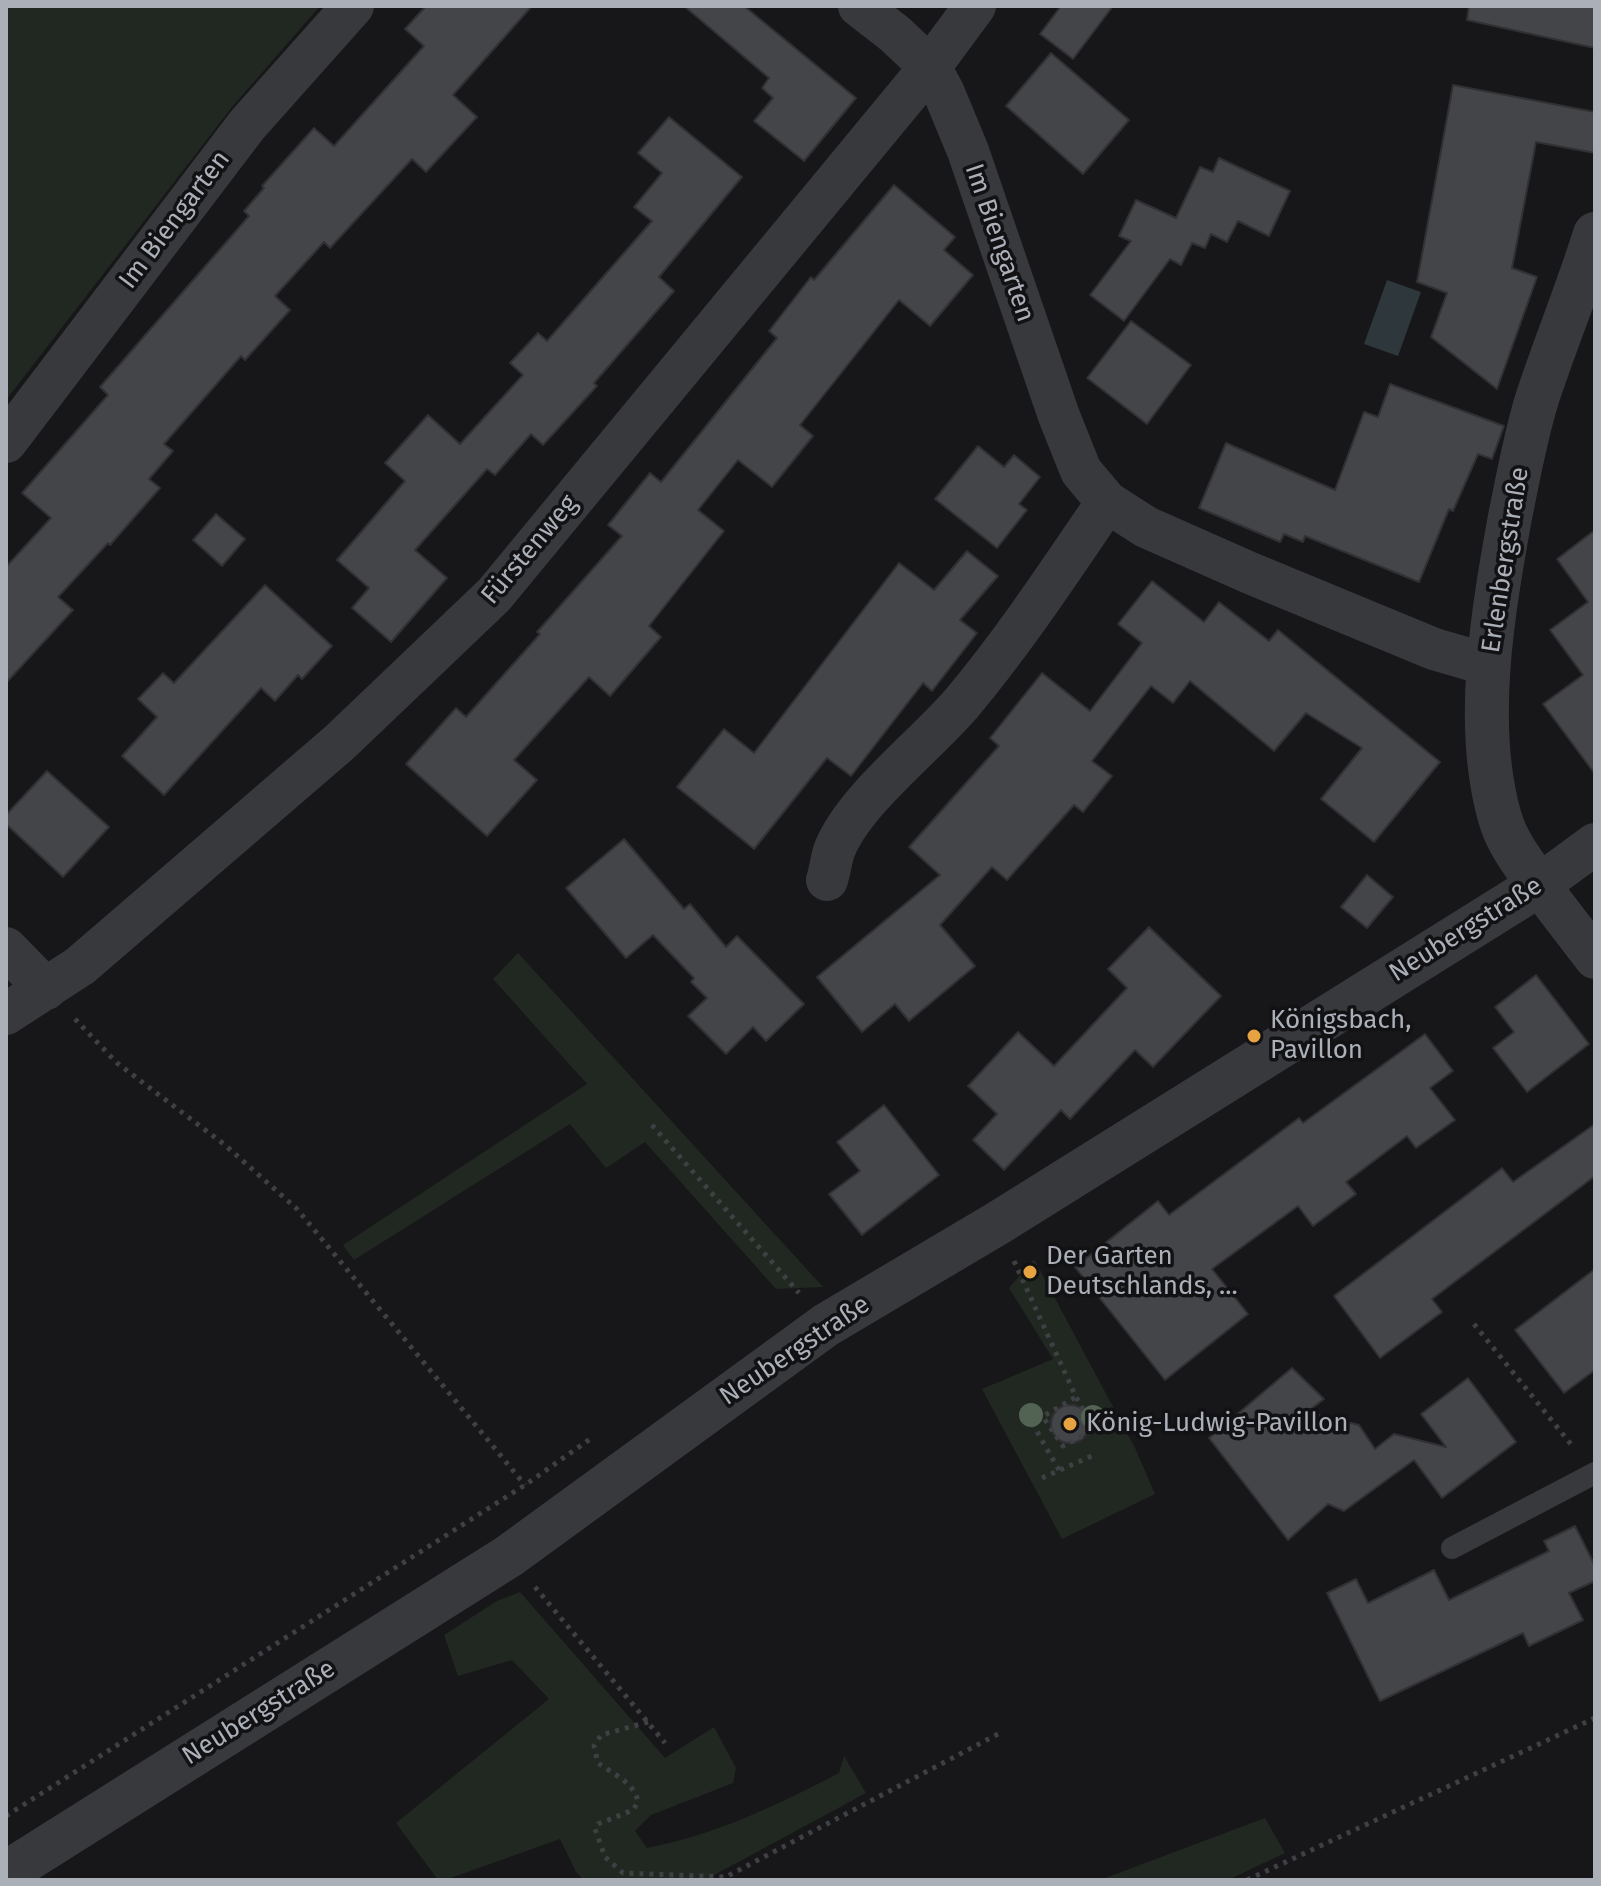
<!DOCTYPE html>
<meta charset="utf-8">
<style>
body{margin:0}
#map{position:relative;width:1601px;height:1886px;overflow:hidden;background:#171719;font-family:"Fira Sans",sans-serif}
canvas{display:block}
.frame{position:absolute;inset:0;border:8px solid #aaafb8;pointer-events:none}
</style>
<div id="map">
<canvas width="1601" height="1886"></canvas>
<div class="frame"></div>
</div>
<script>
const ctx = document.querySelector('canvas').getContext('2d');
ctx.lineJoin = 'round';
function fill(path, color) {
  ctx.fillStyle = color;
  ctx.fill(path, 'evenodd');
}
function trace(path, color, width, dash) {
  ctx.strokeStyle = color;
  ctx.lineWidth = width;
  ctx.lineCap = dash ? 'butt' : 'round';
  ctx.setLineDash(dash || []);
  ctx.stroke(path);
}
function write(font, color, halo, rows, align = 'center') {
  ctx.font = font + ' "Fira Sans",sans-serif';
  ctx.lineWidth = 7;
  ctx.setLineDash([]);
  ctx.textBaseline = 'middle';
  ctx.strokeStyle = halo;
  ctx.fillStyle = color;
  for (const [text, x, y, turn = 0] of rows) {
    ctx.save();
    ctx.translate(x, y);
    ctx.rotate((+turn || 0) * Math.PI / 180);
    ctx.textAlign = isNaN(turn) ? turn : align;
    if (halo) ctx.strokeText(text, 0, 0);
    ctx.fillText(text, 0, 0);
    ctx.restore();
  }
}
const green = new Path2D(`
 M 6,6 L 320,6 L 232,107 L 6,400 Z
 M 518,953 L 823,1287 L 776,1289 L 645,1142 L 606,1168 L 570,1124 L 354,1260 L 343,1245 L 587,1084 L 493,979 Z
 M 1034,1259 L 1135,1448 L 1155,1494 L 1062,1539 L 982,1389 L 1053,1359 L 1009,1288 Z
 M 520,1592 L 665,1758 L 714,1727 L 736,1768 L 733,1783 L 651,1815 L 635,1831 L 647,1848 C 716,1835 777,1805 839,1773 L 844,1756 L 866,1793 L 705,1880 L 584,1880 L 576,1872 L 560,1839 L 445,1880 L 438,1880 L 396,1823 L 549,1699 L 512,1660 L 458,1676 L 444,1635 L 497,1601 Z
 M 1265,1818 L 1285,1853 L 1228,1880 L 1100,1880 Z`);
const water = new Path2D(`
 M 1387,280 L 1421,292 L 1398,356 L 1364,344 Z`);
const building = new Path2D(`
 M 426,6 L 532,6 L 453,95 L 477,117 L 426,172 L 412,159 L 330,248 L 324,242 L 275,296 L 290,310 L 245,360 L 241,356 L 164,444 L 173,451 L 149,479 L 160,488 L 110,545 L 108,543 L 58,597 L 73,610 L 6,683 L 6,567 L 51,518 L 22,493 L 108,395 L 100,387 L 249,216 L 244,211 L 264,188 L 262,186 L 314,128 L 334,146 L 424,46 L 405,29 Z
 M 684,6 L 744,6 L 856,98 L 804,161 L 754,121 L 773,98 L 762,88 L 769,78 Z
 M 1061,6 L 1113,6 L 1073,59 L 1040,34 Z
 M 1469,6 L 1595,6 L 1595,48 L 1467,20 Z
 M 1051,53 L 1129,120 L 1083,174 L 1006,106 Z
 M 1453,85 L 1595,112 L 1595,153 L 1536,142 L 1512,268 L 1537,277 L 1497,389 L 1431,337 L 1447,293 L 1417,282 Z
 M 669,117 L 742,177 L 659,277 L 674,291 L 594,383 L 597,386 L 543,445 L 531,434 L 495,475 L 487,469 L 415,550 L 447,578 L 391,642 L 352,608 L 369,588 L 337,560 L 405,481 L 385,463 L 428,415 L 460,444 L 523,375 L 510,363 L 538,333 L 547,341 L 652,221 L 634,207 L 662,173 L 638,153 Z
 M 1219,158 L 1290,191 L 1269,236 L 1238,221 L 1227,242 L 1211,234 L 1205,248 L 1192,243 L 1181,265 L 1170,259 L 1124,321 L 1090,295 L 1131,241 L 1119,236 L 1136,200 L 1176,218 L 1200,167 L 1213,172 Z
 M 894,185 L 955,237 L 944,250 L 973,275 L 930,326 L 899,300 L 800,425 L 813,436 L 772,487 L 738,460 L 698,510 L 724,531 L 649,626 L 661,637 L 610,696 L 589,677 L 514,760 L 537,780 L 487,836 L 406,764 L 456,708 L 466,717 L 540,634 L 537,632 L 622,536 L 608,525 L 650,473 L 661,482 L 777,338 L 769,331 L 811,277 L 814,280 Z
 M 1131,321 L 1191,365 L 1147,424 L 1087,378 Z
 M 1390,384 L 1504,426 L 1492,459 L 1478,454 L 1453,511 L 1449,509 L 1419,582 L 1305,536 L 1303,542 L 1284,534 L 1280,542 L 1199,508 L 1226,443 L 1335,490 L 1364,412 L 1378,417 Z
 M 978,446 L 1004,467 L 1014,455 L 1040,477 L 1019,504 L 1027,510 L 997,548 L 935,499 Z
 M 216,514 L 245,539 L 222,566 L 193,540 Z
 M 1595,530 L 1595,774 L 1543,704 L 1583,675 L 1550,630 L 1588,602 L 1557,559 Z
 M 967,551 L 998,576 L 960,620 L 977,633 L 932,691 L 923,683 L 851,776 L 827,758 L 754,849 L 677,787 L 724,729 L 754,753 L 899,563 L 934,590 Z
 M 1152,581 L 1204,622 L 1219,602 L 1269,641 L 1278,630 L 1440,762 L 1374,842 L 1321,799 L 1362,748 L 1306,713 L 1274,751 L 1190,681 L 1173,703 L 1151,686 L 1092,761 L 1112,776 L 1083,812 L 1074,805 L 1007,880 L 992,867 L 940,925 L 975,966 L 909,1021 L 895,1004 L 862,1032 L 817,977 L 940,875 L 909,847 L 999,746 L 990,738 L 1042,673 L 1090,711 L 1142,643 L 1118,624 Z
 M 265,585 L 332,646 L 302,679 L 298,675 L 275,701 L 261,688 L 164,795 L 122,756 L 157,717 L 138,699 L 163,673 L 174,683 Z
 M 47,771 L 109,827 L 63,877 L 6,824 L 6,815 Z
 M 624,839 L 684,909 L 690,904 L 726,947 L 737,936 L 804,1004 L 766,1041 L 753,1027 L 726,1054 L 688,1016 L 707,998 L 691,982 L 694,978 L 653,935 L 626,958 L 566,888 Z
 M 1367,875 L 1393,897 L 1367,928 L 1341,907 Z
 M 1149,927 L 1221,996 L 1153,1067 L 1135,1050 L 1070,1119 L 1061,1110 L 1004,1170 L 973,1140 L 997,1114 L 968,1086 L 1018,1032 L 1054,1066 L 1127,988 L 1108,969 Z
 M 1536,975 L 1589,1044 L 1527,1092 L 1493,1048 L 1514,1032 L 1495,1007 Z
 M 1425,1034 L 1453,1071 L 1430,1088 L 1455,1120 L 1416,1148 L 1407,1136 L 1346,1182 L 1356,1194 L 1313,1226 L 1298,1206 L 1212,1269 L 1248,1314 L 1165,1380 L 1075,1267 L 1158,1201 L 1169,1215 L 1299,1118 L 1303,1123 Z
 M 884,1105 L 939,1175 L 862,1235 L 829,1194 L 860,1171 L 837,1142 Z
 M 1595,1124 L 1595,1176 L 1432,1299 L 1442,1312 L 1380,1358 L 1334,1296 L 1502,1168 L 1513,1182 Z
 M 1595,1269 L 1595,1370 L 1564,1393 L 1515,1330 Z
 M 1292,1368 L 1324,1399 L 1307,1412 L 1359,1425 L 1375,1449 L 1394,1434 L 1446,1447 L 1421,1414 L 1468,1378 L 1516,1442 L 1442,1498 L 1414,1460 L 1344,1511 L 1328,1504 L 1288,1540 L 1209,1438 Z
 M1051 1424a19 19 0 1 1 38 0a19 19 0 1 1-38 0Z
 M 1575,1526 L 1595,1566 L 1595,1581 L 1569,1593 L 1583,1620 L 1529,1646 L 1523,1633 L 1380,1701 L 1327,1593 L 1356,1579 L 1368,1603 L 1434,1570 L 1449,1600 L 1549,1551 L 1544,1541 Z`);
const path = new Path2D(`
 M 75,1019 L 117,1063 L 225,1145 L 297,1209 L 525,1485
 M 652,1125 L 799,1293
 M 1014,1261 L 1076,1397 L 1094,1430 L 1063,1446 L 1043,1417
 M 1474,1324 L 1574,1448
 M 1059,1470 L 1032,1423 L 1076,1397
 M 1042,1478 L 1094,1455
 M 535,1587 L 665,1743
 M 648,1722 L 601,1735 L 594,1746 L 598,1763 C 613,1774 635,1783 638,1802 L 633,1810 L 598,1824 L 595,1829 L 605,1857 L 623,1873 L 726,1877
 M 6,1816 L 525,1485 L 593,1437
 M 720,1880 L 1000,1733
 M 1247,1880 L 1595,1718`);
const service = new Path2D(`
 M 1452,1548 L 1595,1473`);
const minor = new Path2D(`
 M 859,6 L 895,34 L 930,67 L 944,93 L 968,151 L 1059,416 L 1081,471 L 1107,502 L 1146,527 L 1250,573 L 1434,649 L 1489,665
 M 6,442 L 247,125 L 353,6
 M 1595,844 L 1539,885 L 1595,958
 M 827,880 C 830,871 831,860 834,851 C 853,801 924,747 961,704 C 1014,641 1060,571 1107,502
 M 6,948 L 46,989
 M 6,1014 L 80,966 L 340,742 L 494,595 L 930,67 L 975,6`);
const tertiary = new Path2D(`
 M 6,1873 L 509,1556 L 826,1325 L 998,1223 L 1539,885 C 1524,864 1507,843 1500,818 C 1473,724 1493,611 1510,517 C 1518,478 1525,438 1537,399 C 1555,344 1578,289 1595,234`);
const trees = [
 [1031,1415],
 [1093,1417]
];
const markers = [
 [1254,1036,8,"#e7a241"],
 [1030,1272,8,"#e7a241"],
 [1070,1424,8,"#e7a241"]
];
const streetNames = [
 ["Im Biengarten",175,220,-53],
 ["Im Biengarten",999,243,71],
 ["Fürstenweg",530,550,-50],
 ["Erlenbergstraße",1506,560,-81],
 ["Neubergstraße",1466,930,-32],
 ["Neubergstraße",795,1351,-34],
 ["Neubergstraße",259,1713,-32]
];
const poiNames = [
 ["Königsbach,",1270,1021],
 ["Pavillon",1270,1051],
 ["Der Garten",1046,1257],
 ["Deutschlands, ...",1046,1287],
 ["König-Ludwig-Pavillon",1086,1424]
];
fill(green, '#212821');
fill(water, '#2e373c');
fill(building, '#444548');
trace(building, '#313134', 2);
trace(path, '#3e4044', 5, [4, 6]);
trace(service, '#38393d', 22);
trace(minor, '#38393d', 42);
trace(tertiary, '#38393d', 44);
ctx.fillStyle = '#526353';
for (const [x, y] of trees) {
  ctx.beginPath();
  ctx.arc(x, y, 12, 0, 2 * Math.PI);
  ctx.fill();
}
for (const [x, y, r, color] of markers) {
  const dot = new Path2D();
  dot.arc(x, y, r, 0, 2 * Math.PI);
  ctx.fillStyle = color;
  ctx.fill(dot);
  trace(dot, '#121214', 3);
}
write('26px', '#aaafb8', '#121214', streetNames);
write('26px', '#aaafb8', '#121214', poiNames, 'left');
</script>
